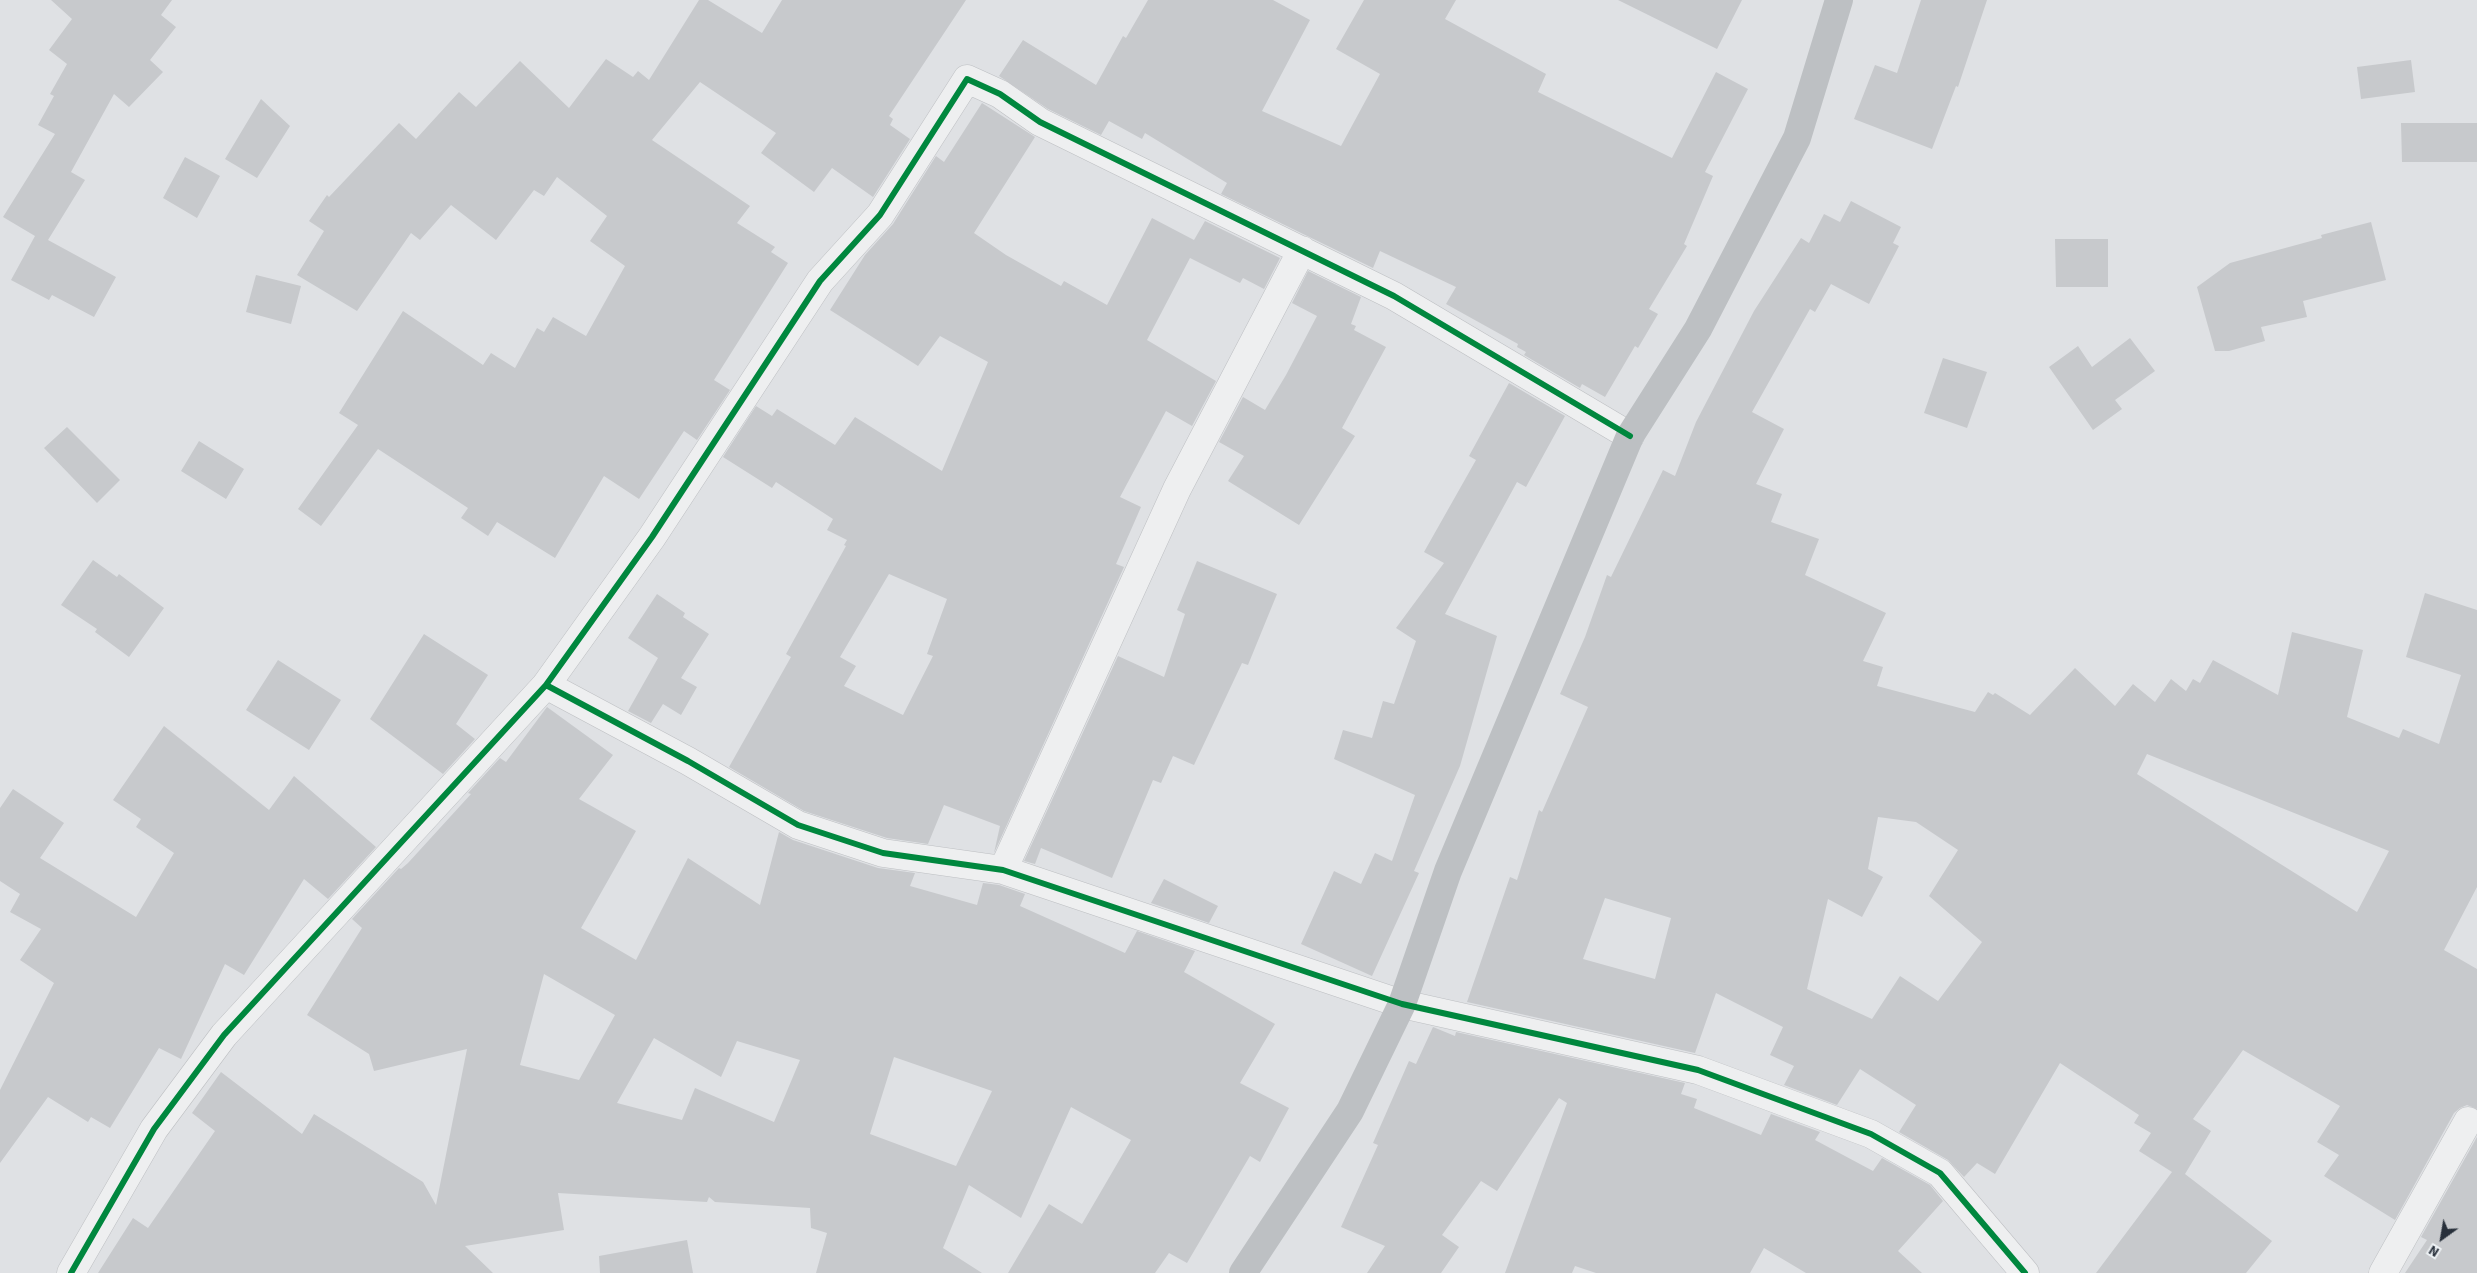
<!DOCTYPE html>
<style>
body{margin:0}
#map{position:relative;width:2477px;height:1273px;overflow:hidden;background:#dfe1e4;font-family:"Source Sans 3",sans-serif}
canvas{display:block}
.north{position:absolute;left:2417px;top:1213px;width:50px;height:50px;-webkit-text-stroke:4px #ecf0f3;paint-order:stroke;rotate:212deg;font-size:14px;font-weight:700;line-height:20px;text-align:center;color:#28303b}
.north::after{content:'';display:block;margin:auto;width:18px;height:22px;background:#28303b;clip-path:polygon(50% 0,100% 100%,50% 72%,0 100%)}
</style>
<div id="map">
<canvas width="2477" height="1273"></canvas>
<div class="north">N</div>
</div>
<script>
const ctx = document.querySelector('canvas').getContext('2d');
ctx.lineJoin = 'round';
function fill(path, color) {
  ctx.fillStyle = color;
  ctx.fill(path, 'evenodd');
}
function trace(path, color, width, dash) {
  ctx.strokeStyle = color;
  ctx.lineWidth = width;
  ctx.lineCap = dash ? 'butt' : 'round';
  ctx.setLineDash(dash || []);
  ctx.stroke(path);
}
const building = new Path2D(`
 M 51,0 L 172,0 L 161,15 L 176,27 L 150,60 L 163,72 L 129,107 L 114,94 L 71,172 L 85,180 L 48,240 L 116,277 L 94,317 L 52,295 L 49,300 L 11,280 L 35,236 L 3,217 L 55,134 L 38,125 L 54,96 L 50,94 L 67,64 L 49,50 L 72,19 Z
 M 699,0 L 708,0 L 762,33 L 782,0 L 966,0 L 889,116 L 893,119 L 890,125 L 910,139 L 873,197 L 832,168 L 814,192 L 761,153 L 776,133 L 700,82 L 652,140 L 750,206 L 737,223 L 775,247 L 771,252 L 788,263 L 714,380 L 730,390 L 697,440 L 684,431 L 639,499 L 604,476 L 555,558 L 497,522 L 488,536 L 461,518 L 468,508 L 378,449 L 321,526 L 298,509 L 358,425 L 339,413 L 403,311 L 483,365 L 491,353 L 515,368 L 537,328 L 544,332 L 553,317 L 586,336 L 625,266 L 590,241 L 607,216 L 557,177 L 544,196 L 534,190 L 496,240 L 451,205 L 420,240 L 411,233 L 357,311 L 297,275 L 324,231 L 309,221 L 327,195 L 329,197 L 399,123 L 416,139 L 459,92 L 476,107 L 520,61 L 569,108 L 606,59 L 633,77 L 638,71 L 649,80 Z
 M 1148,0 L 1273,0 L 1310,20 L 1262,111 L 1341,146 L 1380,74 L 1336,49 L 1364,0 L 1456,0 L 1445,19 L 1546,74 L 1538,92 L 1672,158 L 1716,72 L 1748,89 L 1705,172 L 1713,176 L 1684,244 L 1687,246 L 1649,309 L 1658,314 L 1638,348 L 1635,346 L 1605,397 L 1582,384 L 1580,388 L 1524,355 L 1526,352 L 1517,347 L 1518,344 L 1446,304 L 1456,287 L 1380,251 L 1373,268 L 1221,194 L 1227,183 L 1145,133 L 1142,139 L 1109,121 L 1101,135 L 1048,109 L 999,76 L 1023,40 L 1096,85 L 1123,36 L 1126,38 Z
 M 1618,0 L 1742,0 L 1717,49 Z
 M 1921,0 L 1987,0 L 1958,87 L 1956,86 L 1932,149 L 1854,119 L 1875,65 L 1897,73 Z
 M 2411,60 L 2415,92 L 2361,99 L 2357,67 Z
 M 261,99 L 290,126 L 257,178 L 225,159 Z
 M 982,103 L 1035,137 L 974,233 L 1006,255 L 1061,286 L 1064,281 L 1107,305 L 1152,218 L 1194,240 L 1205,221 L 1280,258 L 1264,289 L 1243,278 L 1240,283 L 1190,258 L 1147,340 L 1216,381 L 1192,426 L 1166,411 L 1120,497 L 1141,507 L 1116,564 L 1124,567 L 994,853 L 1000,826 L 944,805 L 928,844 L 887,838 L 804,811 L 729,767 L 791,657 L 786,654 L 846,546 L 844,545 L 847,540 L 827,530 L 833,519 L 776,482 L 772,488 L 723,457 L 756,406 L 772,416 L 777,409 L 835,445 L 855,417 L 942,471 L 988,362 L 940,336 L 918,366 L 830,310 L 865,255 L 893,224 L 936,156 L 944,162 ZM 889,574 L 947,599 L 927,654 L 933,656 L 903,715 L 844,686 L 856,666 L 840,657 Z
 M 2401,123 L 2477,123 L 2477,162 L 2402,162 Z
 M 185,157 L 220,176 L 197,218 L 163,198 Z
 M 1851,201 L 1901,227 L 1893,243 L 1899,246 L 1869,304 L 1831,284 L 1815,312 L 1810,309 L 1752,412 L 1784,429 L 1756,484 L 1782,494 L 1771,522 L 1819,539 L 1805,575 L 1886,613 L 1863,661 L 1883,667 L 1877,686 L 1975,712 L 1988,692 L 1993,695 L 1995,693 L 2030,715 L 2075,668 L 2115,706 L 2133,684 L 2155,702 L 2171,679 L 2186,691 L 2193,679 L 2200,683 L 2213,660 L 2278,695 L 2292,632 L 2363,650 L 2347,717 L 2399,738 L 2403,729 L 2439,744 L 2461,675 L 2406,657 L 2425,593 L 2477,610 L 2477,887 L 2444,950 L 2477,969 L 2477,1109 L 2467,1105 L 2460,1108 L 2454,1113 L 2395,1220 L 2324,1176 L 2339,1155 L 2317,1142 L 2340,1106 L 2243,1050 L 2193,1119 L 2211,1131 L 2185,1174 L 2272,1241 L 2246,1273 L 2096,1273 L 2172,1172 L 2139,1151 L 2151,1133 L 2134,1123 L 2139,1115 L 2060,1063 L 1995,1174 L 1977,1163 L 1964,1177 L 1948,1160 L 1899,1132 L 1916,1105 L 1860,1069 L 1837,1105 L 1784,1085 L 1794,1066 L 1770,1055 L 1783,1027 L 1716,993 L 1695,1053 L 1467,1002 L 1510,877 L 1517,880 L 1539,810 L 1542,812 L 1588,707 L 1560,694 L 1585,637 L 1607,575 L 1611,577 L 1663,470 L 1675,476 L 1696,422 L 1754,311 L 1783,266 L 1801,238 L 1809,243 L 1824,214 L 1840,222 ZM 2147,754 L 2389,851 L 2357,912 L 2137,774 ZM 1878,817 L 1916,822 L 1958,850 L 1929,896 L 1982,942 L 1938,1001 L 1900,976 L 1872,1019 L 1807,989 L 1828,899 L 1862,917 L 1883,877 L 1868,869 ZM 1605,898 L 1671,918 L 1655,979 L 1583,959 Z
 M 2371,222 L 2386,280 L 2303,301 L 2307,317 L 2261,327 L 2265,341 L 2229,351 L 2215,351 L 2197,287 L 2230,263 L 2322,238 L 2321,235 Z
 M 2055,239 L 2108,239 L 2108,287 L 2056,287 Z
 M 1308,271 L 1361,297 L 1351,324 L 1356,326 L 1354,330 L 1386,347 L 1342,428 L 1355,436 L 1299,525 L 1228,481 L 1244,456 L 1219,442 L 1243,397 L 1265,410 L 1286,375 L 1317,316 L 1292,303 Z
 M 256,275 L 301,286 L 291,324 L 246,312 Z
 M 2130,338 L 2155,371 L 2115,400 L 2122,409 L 2093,430 L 2049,367 L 2078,346 L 2092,367 Z
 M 1943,358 L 1987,372 L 1967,428 L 1924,413 Z
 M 1509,383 L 1565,416 L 1526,487 L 1517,482 L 1445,614 L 1497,636 L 1460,766 L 1414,871 L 1419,873 L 1372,976 L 1301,944 L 1334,871 L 1361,884 L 1375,853 L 1392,861 L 1415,795 L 1334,759 L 1343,730 L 1372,738 L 1383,701 L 1394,704 L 1416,641 L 1396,628 L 1444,563 L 1424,552 L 1476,460 L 1469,456 Z
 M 67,427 L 120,480 L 97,503 L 44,448 Z
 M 199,441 L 244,469 L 226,499 L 181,471 Z
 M 93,560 L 117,577 L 119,574 L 164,608 L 129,657 L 95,632 L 97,629 L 61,605 Z
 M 1197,561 L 1277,594 L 1248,665 L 1242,663 L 1194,765 L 1173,756 L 1161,783 L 1153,780 L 1112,878 L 1041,848 L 1035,864 L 1024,861 L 1118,656 L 1164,677 L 1185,614 L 1177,610 Z
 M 657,594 L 685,613 L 683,617 L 709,634 L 681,678 L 697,687 L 681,715 L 663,704 L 651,723 L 628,711 L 658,658 L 628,638 Z
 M 424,634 L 488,675 L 456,724 L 475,739 L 443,774 L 370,719 Z
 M 278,660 L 341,700 L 309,750 L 246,710 Z
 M 547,707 L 613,755 L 579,799 L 636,831 L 581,928 L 636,960 L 688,858 L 760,905 L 779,832 L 793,840 L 878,868 L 915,873 L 910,886 L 977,905 L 983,883 L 999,885 L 1025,894 L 1020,906 L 1125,953 L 1137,931 L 1195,951 L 1184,972 L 1275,1024 L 1240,1083 L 1289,1108 L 1260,1162 L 1250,1156 L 1187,1263 L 1169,1253 L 1155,1273 L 1008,1273 L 1049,1204 L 1082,1224 L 1131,1140 L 1071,1107 L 1021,1218 L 969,1185 L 943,1248 L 982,1273 L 816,1273 L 827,1233 L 811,1228 L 810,1208 L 715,1202 L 709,1197 L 707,1202 L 558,1193 L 564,1230 L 465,1246 L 493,1273 L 98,1273 L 133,1218 L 148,1228 L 215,1131 L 192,1113 L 221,1072 L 302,1134 L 314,1114 L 423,1182 L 436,1205 L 467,1049 L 374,1071 L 369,1054 L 307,1015 L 362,928 L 352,919 L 399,868 L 401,869 L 408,863 L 471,794 L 468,793 L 500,758 L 506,762 ZM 544,974 L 615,1015 L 579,1080 L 520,1065 ZM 654,1038 L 721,1077 L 737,1041 L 800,1060 L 774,1122 L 695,1088 L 682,1120 L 617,1103 ZM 894,1057 L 992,1091 L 956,1166 L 870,1134 Z
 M 164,726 L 269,810 L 294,776 L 376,847 L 328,899 L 304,879 L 244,975 L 225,964 L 181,1059 L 159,1048 L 110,1128 L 91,1117 L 88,1122 L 48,1097 L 0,1163 L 0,1090 L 54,983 L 20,960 L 41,929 L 10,912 L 20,894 L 0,881 L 0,808 L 13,789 L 64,823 L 40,858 L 136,917 L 174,853 L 136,827 L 141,819 L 113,800 Z
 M 1164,879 L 1218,906 L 1209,923 L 1151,903 Z
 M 1433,1027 L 1455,1036 L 1456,1032 L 1685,1083 L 1681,1094 L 1697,1099 L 1694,1108 L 1761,1135 L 1771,1114 L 1820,1132 L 1815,1140 L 1873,1171 L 1882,1158 L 1930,1185 L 1943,1201 L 1898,1251 L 1922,1273 L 1806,1273 L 1764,1248 L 1750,1273 L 1596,1273 L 1575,1266 L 1572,1273 L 1505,1273 L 1567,1103 L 1559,1098 L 1497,1191 L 1481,1181 L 1442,1235 L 1459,1247 L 1441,1273 L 1367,1273 L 1385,1246 L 1341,1227 L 1378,1145 L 1373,1143 L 1409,1061 L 1416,1064 Z
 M 2477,1137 L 2477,1273 L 2405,1273 L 2427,1240 L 2421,1237 Z
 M 687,1240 L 693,1273 L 600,1273 L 599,1256 Z`);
const minor = new Path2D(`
 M 546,685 L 688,761 L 798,825 L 883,853 L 1003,870 L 1402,1004 L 1698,1070 L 1871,1134 L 1940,1173 L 2025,1273
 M 1003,870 L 1177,489 L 1302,250
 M 71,1273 L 154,1129 L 224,1035 L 546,685 L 652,537 L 820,281 L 880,215 L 967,79 L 1000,94 L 1040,122 L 1394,296 L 1630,436
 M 2383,1273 L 2468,1121`);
const secondary = new Path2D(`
 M 1243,1273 L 1350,1111 L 1402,1004 L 1448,871 L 1630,436 L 1698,329 L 1797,138 L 1839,0`);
const cycleway = new Path2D(`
 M 546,685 L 688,761 L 798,825 L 883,853 L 1003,870 L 1402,1004 L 1698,1070 L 1871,1134 L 1940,1173 L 2025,1273
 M 71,1273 L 154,1129 L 224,1035 L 546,685 L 652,537 L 820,281 L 880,215 L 967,79 L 1000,94 L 1040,122 L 1394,296 L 1630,436`);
fill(building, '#c7c9cc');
trace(minor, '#bdbfc2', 29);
trace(minor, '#eeeff0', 28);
trace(secondary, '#bdc0c3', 28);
trace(cycleway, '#00873e', 6);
</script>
